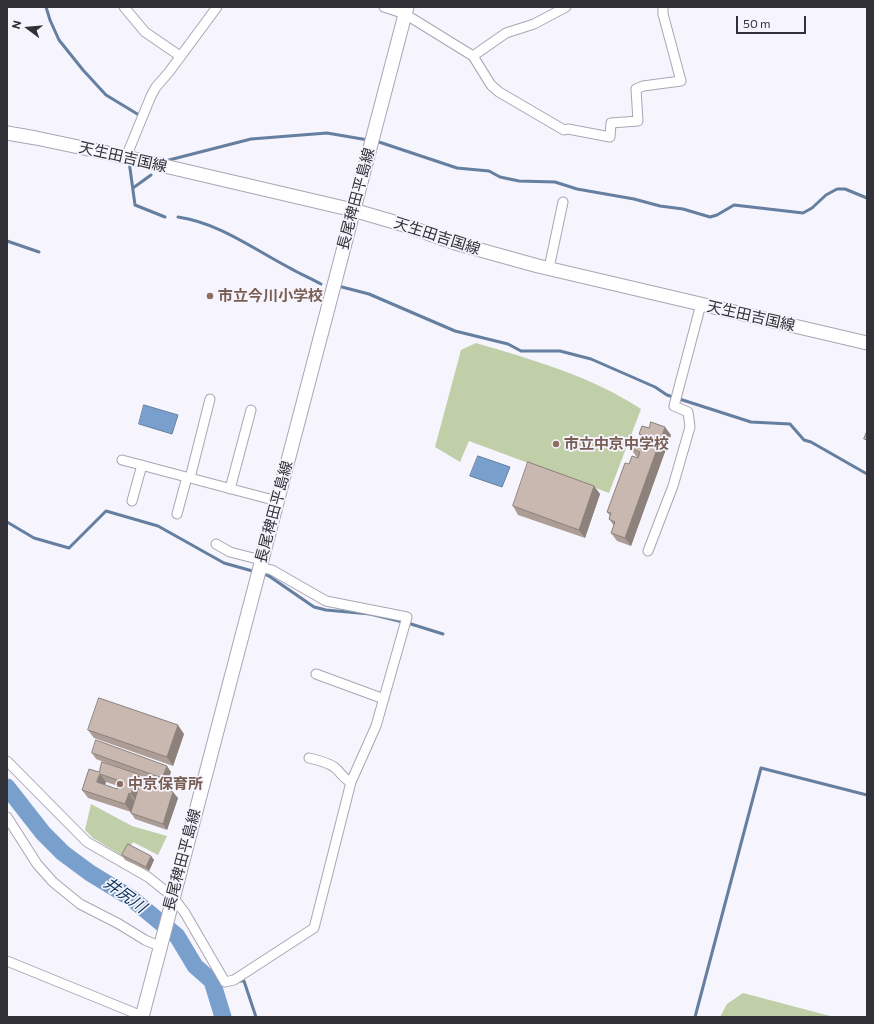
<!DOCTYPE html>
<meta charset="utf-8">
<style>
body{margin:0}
#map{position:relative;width:874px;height:1024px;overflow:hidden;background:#f6f4fd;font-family:Commissioner,sans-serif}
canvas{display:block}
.frame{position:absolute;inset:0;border:8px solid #323137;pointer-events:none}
.north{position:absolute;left:8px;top:8px;width:40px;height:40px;-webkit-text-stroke:3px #f6f4fd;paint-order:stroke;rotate:286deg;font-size:11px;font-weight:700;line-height:16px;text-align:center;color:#323137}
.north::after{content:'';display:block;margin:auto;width:14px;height:18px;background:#323137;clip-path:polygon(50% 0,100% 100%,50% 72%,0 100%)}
.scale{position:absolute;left:736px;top:16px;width:70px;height:18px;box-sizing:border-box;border:2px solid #323137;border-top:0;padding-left:5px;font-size:12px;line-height:14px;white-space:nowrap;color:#323137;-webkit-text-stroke:3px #f6f4fd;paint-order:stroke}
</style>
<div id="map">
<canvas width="874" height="1024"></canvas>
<div class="frame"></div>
<div class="north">N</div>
<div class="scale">50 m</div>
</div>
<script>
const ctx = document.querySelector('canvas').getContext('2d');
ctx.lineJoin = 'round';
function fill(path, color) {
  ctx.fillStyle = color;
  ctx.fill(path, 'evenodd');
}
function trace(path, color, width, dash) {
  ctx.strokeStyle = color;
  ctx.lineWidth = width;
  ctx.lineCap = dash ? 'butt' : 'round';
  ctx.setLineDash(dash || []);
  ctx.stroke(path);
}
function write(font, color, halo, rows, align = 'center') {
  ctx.font = font + ' Commissioner,"Noto Sans JP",sans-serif';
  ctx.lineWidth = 3.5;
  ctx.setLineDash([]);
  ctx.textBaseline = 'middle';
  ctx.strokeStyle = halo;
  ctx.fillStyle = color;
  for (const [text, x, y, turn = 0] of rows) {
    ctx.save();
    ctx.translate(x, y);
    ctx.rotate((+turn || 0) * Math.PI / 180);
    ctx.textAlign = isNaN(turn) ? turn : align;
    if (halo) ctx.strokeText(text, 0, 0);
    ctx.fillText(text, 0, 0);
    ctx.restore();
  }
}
const green = new Path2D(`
 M 476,343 C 533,360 591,376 641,409 L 609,493 L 469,441 L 460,462 L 435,447 L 461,350 Z
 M 91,804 L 132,826 L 167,836 L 158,855 L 133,842 L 124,857 L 93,838 L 85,830 Z
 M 743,993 L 834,1017 L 720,1017 L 727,1004 Z`);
const water = new Path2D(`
 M 144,405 L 178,415 L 172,434 L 139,424 Z
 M 478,456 L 510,467 L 502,487 L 470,476 Z`);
const stream = new Path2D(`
 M 46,7 L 50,20 L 59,40 L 83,70 L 106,95 L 139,115
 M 376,141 L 457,168 L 489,171 L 500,177 L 519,181 L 555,182 L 577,189 L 634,199 L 660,206 L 683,209 L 710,217 L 717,215 L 734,205 L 803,213 L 812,208 L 826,195 L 837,189 L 845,189 L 867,198
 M 169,160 L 251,139 L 327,133 L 368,140
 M 129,161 L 135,205 L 165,217
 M 133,188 L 151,175
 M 178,217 C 219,223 252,248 288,267 C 298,273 310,278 321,284
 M 7,241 L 39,252
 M 342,287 L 369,294 L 455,331 L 508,344 L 521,351 L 560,351 L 591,359 L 655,387 L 667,395 L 751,422 L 790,424 L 804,440 L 811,442 L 867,474
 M 7,522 L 34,538 L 69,548 L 106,511 L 158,526 L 224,563 L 256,572
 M 262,573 L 269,576 L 314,607 L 326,610 L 370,614 L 411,624 L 443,634
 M 212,981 L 222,981
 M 238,981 L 244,981 L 256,1017
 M 695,1017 L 761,768 L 867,795`);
const river = new Path2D(`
 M 7,787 L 43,833 L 63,853 L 90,873 L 131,898 L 177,936 L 195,966 L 212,981 L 223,1017`);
const street = new Path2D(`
 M 124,7 L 145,32 L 180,56
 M 384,7 L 405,14 L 473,56 L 491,85 L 499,92 L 564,130 L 568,129 L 610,137 L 611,123 L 638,121 L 636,89 L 643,86 L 681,81 L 663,14 L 663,7
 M 473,56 L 506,33 L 534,24 L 566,7
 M 126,157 L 151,96 L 156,87 L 169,72 L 217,7
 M 549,268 L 563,202
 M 122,460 L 277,501
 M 190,478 L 210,399
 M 230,489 L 251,410
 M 132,501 L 142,465
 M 177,514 L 187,477
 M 216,544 L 230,552 L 261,560
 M 648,551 L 673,486 L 690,427 L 688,412 L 674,406 L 701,304
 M 316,674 L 384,699
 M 309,758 C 318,760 327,762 334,767 C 341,772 342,778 351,782
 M 7,761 L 87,842 L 148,877 L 173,897 L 185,913 L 225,982 L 234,980 L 314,928 L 351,782 L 376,726 L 407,617 L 326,601 L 272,570 L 260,567
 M 7,817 L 37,864 L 53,882 L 80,904 L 119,924 L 145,940 L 159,946
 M 7,961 L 142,1016`);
const secondary = new Path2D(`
 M 7,133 L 36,138 L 126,157 L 353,210 L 401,224 L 455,243 L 538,266 L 867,343
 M 142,1017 L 407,7`);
const wall = new Path2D(`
 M 639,434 L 671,435 L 631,546 L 617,541 L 611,533 L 614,526 L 609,519 L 610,516 L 607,512 L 629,464 L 638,458 L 636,456 L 630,448 L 642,446 L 644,441 Z
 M 594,486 L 600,494 L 585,538 L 518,515 L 513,506 Z
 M 88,730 L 184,734 L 173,766 L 94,738 Z
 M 92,753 L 171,772 L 166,785 L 138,775 L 143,782 L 178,798 L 167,830 L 135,819 L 131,813 L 134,801 L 131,812 L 88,798 L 82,790 L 99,772 L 125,770 L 96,759 ZM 106,782 L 118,786 L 117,789 L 105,785 Z
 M 122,855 L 151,856 L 154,860 L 149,871 L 125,860 Z`);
const shadedWall = new Path2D(`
 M 665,427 L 671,435 L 631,546 L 625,538 Z
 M 594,486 L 600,494 L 585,538 L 579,530 Z
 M 178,725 L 184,734 L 173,766 L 167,757 Z
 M 167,766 L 171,772 L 166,785 L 162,778 Z
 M 100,774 L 106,782 L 103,791 L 97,782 Z
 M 138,774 L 144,782 L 137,802 L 131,794 Z
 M 173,792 L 178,798 L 167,830 L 163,824 Z
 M 129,793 L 134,801 L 131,812 L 125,804 Z
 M 151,856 L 154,860 L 149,871 L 146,867 Z`);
const building = new Path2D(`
 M 651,422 L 665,427 L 625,538 L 611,533 L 615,522 L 609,519 L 611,513 L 607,512 L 625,463 L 629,464 L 632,456 L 638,458 L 640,452 L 630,448 L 632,442 L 642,446 L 646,436 L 639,434 L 642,426 L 649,428 Z
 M 867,431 L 867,440 L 864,439 Z
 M 528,462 L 594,486 L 579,530 L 513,506 Z
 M 99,698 L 178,725 L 167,757 L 88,730 Z
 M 96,740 L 167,766 L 162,778 L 92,753 Z
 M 102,762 L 138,774 L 131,794 L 129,793 L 125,804 L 82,790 L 89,769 L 99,772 ZM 100,774 L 120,781 L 117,789 L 97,782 Z
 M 141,781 L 173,792 L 163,824 L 131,813 Z
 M 128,844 L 151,856 L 146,867 L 122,855 Z`);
const markers = [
 [210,296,4,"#8d6e63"],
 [556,444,4,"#8d6e63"],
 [120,784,4,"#8d6e63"]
];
const streetNames = [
 ["天生田吉国線",123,157,13],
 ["長尾稗田平島線",356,199,-75],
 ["天生田吉国線",437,236,18],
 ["天生田吉国線",751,316,13],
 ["長尾稗田平島線",274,512,-75],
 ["長尾稗田平島線",182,860,-75]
];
const educationNames = [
 ["市立今川小学校",218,296],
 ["市立中京中学校",564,444],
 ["中京保育所",128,784]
];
const waterNames = [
 ["井尻川",125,895,36]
];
fill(green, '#c0cfa8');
fill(water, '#79a0cc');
trace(water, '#647f9f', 1);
trace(stream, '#647f9f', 3);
trace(river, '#79a0cc', 17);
trace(street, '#a9a6b5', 11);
trace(secondary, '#a9a6b5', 15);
trace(street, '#fff', 9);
trace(secondary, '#fff', 13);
fill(wall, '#ac9e97');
fill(shadedWall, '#8c817b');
fill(building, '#c8b8b0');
trace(building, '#8c817b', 1);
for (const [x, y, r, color] of markers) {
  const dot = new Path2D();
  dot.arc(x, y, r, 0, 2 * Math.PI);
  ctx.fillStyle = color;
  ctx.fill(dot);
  trace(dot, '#f6f4fd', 1.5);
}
write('15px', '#323137', '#f6f4fd', streetNames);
write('bold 15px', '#785e54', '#f6f4fd', educationNames, 'left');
write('italic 16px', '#042e57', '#f6f4fd', waterNames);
</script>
